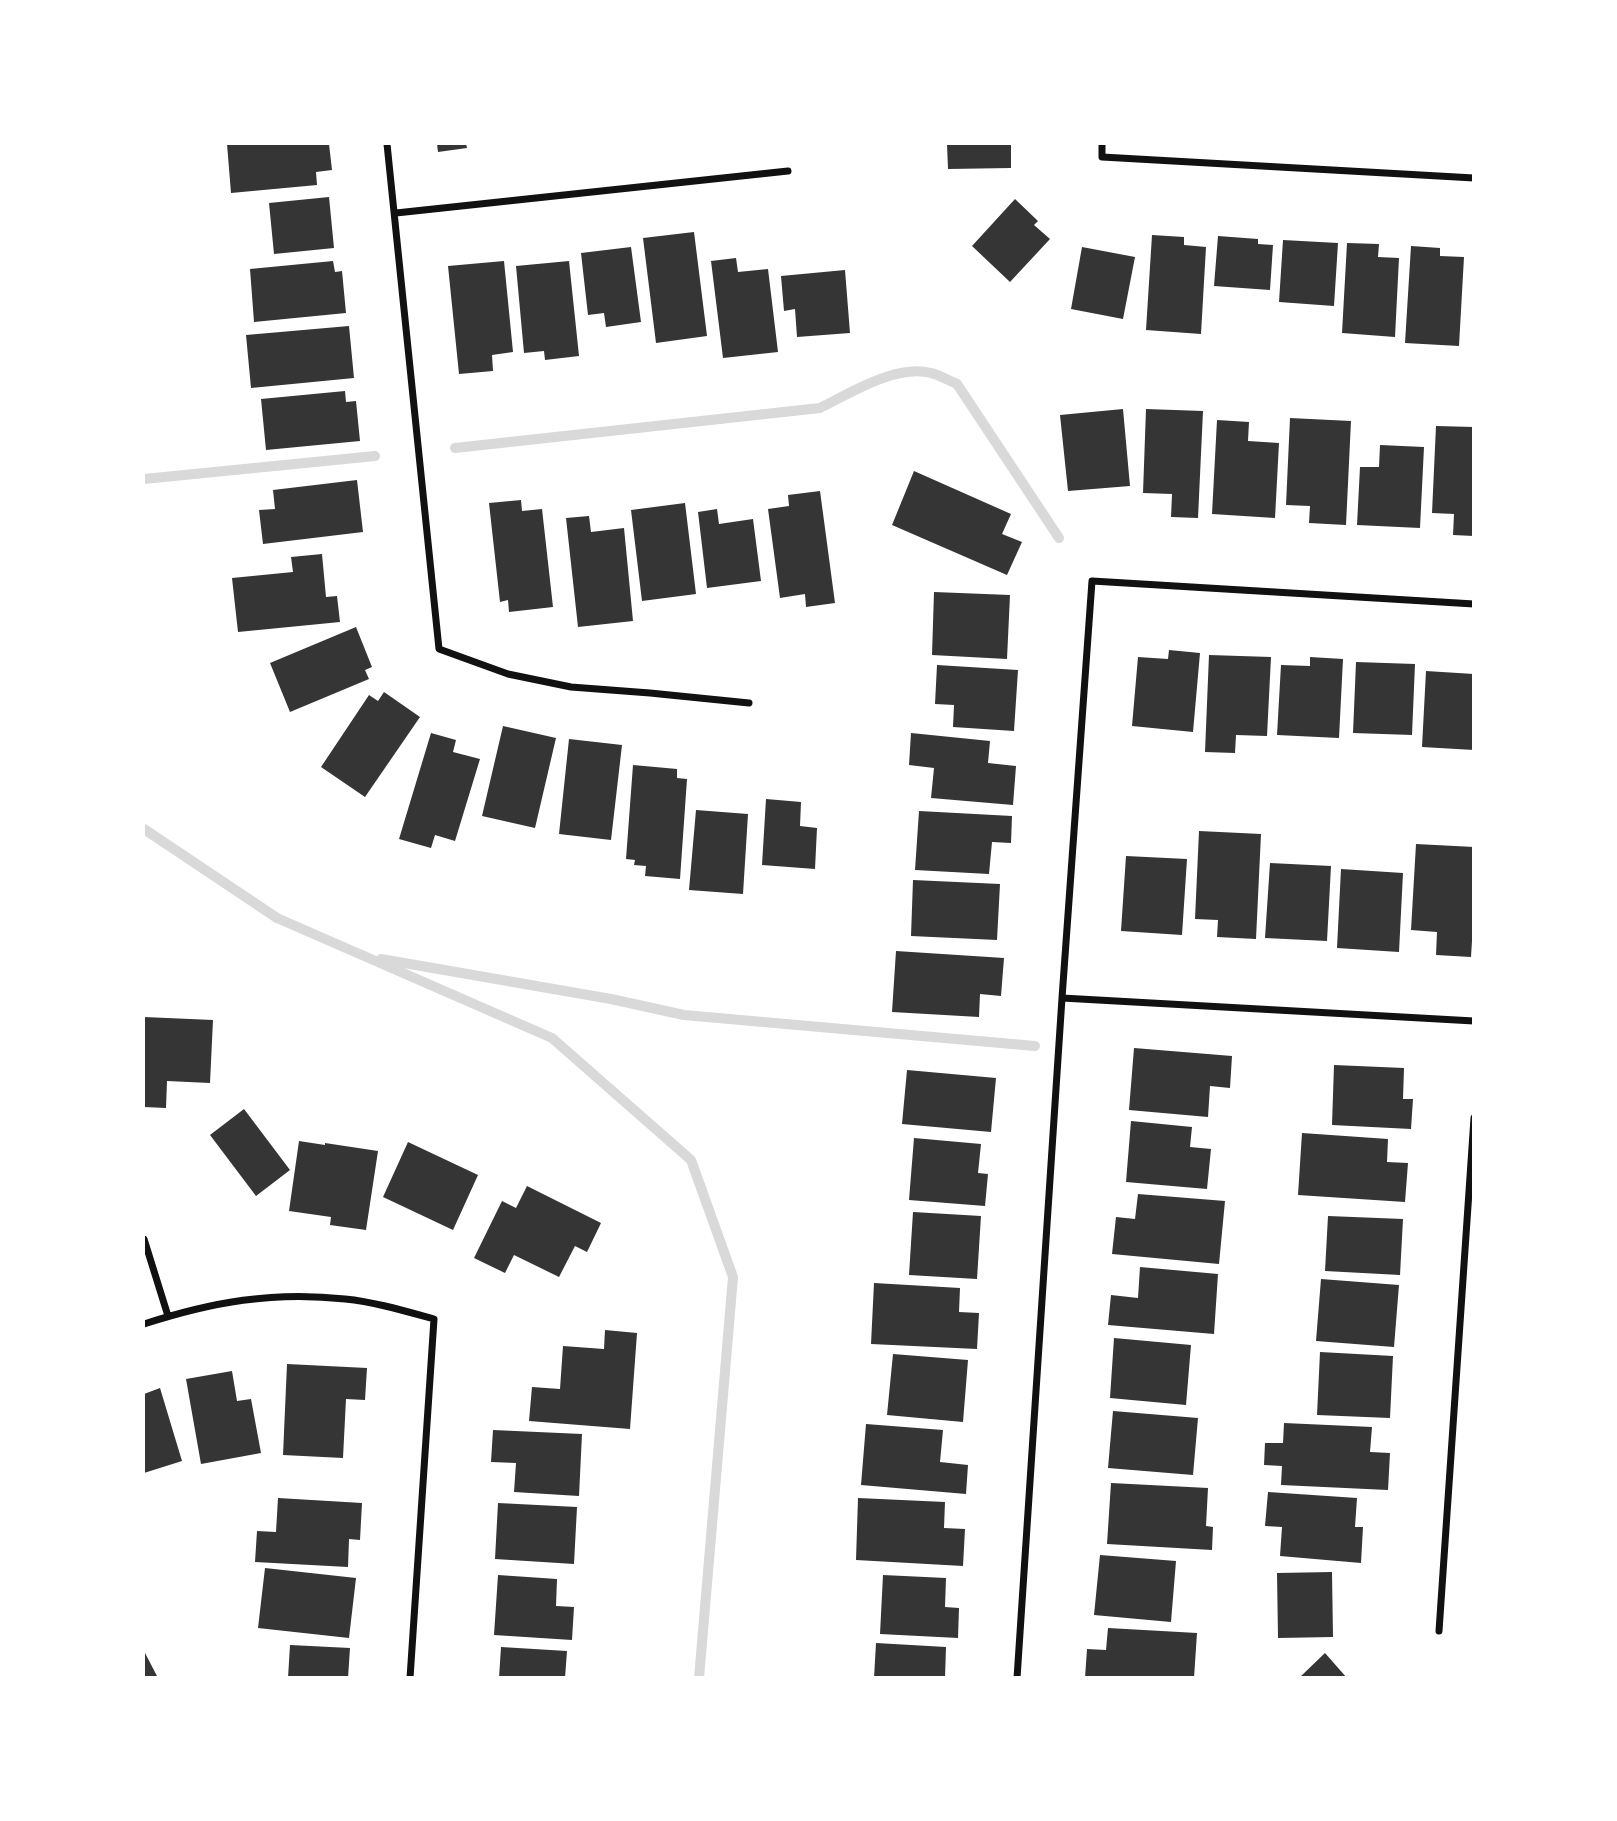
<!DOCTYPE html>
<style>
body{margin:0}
#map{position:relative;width:1617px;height:1821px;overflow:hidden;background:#fff;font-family:"Noto Serif",serif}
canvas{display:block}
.frame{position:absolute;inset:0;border:145px solid #fff;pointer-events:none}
</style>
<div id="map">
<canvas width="1617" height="1821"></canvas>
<div class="frame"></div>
</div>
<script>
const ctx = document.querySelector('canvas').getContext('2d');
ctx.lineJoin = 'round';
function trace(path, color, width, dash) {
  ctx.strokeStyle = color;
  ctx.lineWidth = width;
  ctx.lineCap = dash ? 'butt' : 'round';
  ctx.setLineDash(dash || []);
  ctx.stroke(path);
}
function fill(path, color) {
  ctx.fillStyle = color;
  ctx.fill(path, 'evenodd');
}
const stream = new Path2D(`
 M 455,448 L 820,408 C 850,393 896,364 931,373 C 940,375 949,381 957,384 L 1059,538
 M 144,479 L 375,456
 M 144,829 L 277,918 L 552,1038 L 691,1160 L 733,1277 L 699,1678
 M 381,959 L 611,999 L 684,1015 L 1035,1046`);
const building = new Path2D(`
 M 227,144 L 329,144 L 332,170 L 316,172 L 317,185 L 231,193 Z
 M 437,144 L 466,144 L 467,148 L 438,152 Z
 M 947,144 L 1011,144 L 1011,168 L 948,169 Z
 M 329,197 L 334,248 L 274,254 L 269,203 Z
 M 1015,199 L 1038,221 L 1034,225 L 1050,239 L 1010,282 L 972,246 Z
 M 694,232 L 707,336 L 656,343 L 643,238 Z
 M 1152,235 L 1184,237 L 1184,245 L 1206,247 L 1201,334 L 1146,330 Z
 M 1218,236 L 1258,239 L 1258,244 L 1273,245 L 1270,290 L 1214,286 Z
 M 1283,240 L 1338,243 L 1334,306 L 1279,302 Z
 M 1347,243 L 1379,244 L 1378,257 L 1399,258 L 1395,337 L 1342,333 Z
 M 1411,246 L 1440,248 L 1440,256 L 1464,257 L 1459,346 L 1405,343 Z
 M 631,247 L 641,322 L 606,327 L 604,313 L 588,315 L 581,253 Z
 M 1082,247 L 1135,257 L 1123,319 L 1071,309 Z
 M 736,258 L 738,272 L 768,269 L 778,352 L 723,358 L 711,261 Z
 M 333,261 L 335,272 L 342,271 L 346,313 L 254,322 L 250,269 Z
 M 504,261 L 513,352 L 492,355 L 493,371 L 459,374 L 448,266 Z
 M 569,261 L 579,356 L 545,360 L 544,351 L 524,353 L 516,266 Z
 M 845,270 L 850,333 L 797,337 L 795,309 L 784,311 L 781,276 Z
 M 349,326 L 354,378 L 251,388 L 246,335 Z
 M 345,391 L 346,402 L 356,401 L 360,441 L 266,450 L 261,399 Z
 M 1123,409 L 1130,486 L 1068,491 L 1060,415 Z
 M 1146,409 L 1203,411 L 1198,518 L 1171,517 L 1172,494 L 1143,493 Z
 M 1290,418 L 1351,421 L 1346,525 L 1309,523 L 1310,506 L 1286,505 Z
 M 1217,420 L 1249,422 L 1248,441 L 1279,443 L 1275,518 L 1212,514 Z
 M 1436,426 L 1474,427 L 1474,536 L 1453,535 L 1454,514 L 1432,513 Z
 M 1380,445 L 1424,447 L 1420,528 L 1357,525 L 1360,467 L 1379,467 Z
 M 914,471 L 1011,514 L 1002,534 L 1022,542 L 1007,575 L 892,525 Z
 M 357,480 L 363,532 L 263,544 L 259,510 L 275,509 L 273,490 Z
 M 820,491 L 835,603 L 806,607 L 805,594 L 780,598 L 768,509 L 789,506 L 788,495 Z
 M 521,500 L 522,511 L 542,509 L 553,607 L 509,612 L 508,600 L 500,602 L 489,503 Z
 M 685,503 L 696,594 L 642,601 L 631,510 Z
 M 717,509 L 719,524 L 753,519 L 761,581 L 707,588 L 698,512 Z
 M 589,516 L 591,532 L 624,528 L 633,621 L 578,627 L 566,518 Z
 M 322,554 L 326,597 L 337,596 L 340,622 L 238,632 L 232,578 L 293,572 L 291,557 Z
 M 934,592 L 1010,595 L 1007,659 L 932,655 Z
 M 356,627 L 372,667 L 365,670 L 369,679 L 290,712 L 270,663 Z
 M 1169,650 L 1200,653 L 1193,732 L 1132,726 L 1138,657 L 1168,659 Z
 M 1209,655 L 1271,657 L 1267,736 L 1236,735 L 1235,753 L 1205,752 Z
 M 1310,657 L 1343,659 L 1339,738 L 1277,735 L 1281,665 L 1310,666 Z
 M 1356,662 L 1415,664 L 1412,735 L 1353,733 Z
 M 937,665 L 1018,670 L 1014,731 L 953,727 L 954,705 L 935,704 Z
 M 1426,671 L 1474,674 L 1474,750 L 1422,747 Z
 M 384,692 L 420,717 L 365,797 L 321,767 L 369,695 L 378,701 Z
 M 503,726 L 556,738 L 535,828 L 482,816 Z
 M 431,733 L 456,740 L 453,752 L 480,759 L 455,841 L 435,835 L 431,848 L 399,839 Z
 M 911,733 L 990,741 L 988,763 L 1016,766 L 1013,805 L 931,798 L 934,768 L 909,765 Z
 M 569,739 L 622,745 L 611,840 L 559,834 Z
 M 633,765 L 677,769 L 677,778 L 687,779 L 680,879 L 645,876 L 646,866 L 634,865 L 635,860 L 626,859 Z
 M 766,799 L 801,802 L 800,826 L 817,828 L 815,869 L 762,865 Z
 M 696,810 L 748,814 L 743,894 L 689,890 Z
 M 919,811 L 1012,816 L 1011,843 L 992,842 L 989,874 L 915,870 Z
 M 1199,831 L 1261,834 L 1256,939 L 1217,937 L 1218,920 L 1195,919 Z
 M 1416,844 L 1474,847 L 1474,909 L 1471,957 L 1436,955 L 1437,932 L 1411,930 Z
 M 1126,856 L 1187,859 L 1182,935 L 1121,931 Z
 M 1270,863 L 1331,866 L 1327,941 L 1265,938 Z
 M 1341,869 L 1403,873 L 1399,952 L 1337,948 Z
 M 913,880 L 1000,884 L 997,940 L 911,936 Z
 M 896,951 L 1004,958 L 1001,996 L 980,994 L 979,1017 L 892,1012 Z
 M 144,1017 L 213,1020 L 210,1083 L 167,1081 L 166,1108 L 144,1107 Z
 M 1134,1048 L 1232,1056 L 1230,1088 L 1210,1086 L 1208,1117 L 1129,1110 Z
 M 1334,1065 L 1404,1068 L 1403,1099 L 1413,1099 L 1411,1129 L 1332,1125 Z
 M 907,1070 L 996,1078 L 991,1132 L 902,1124 Z
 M 244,1109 L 290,1170 L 256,1196 L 210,1135 Z
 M 1131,1121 L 1192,1127 L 1190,1147 L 1211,1149 L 1207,1189 L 1126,1182 Z
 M 1302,1133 L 1388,1139 L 1387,1162 L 1408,1163 L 1405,1202 L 1298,1195 Z
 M 914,1138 L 981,1144 L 978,1173 L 988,1174 L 985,1206 L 909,1200 Z
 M 299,1141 L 325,1145 L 325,1143 L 378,1151 L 366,1230 L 330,1225 L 331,1217 L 289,1211 Z
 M 408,1142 L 478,1175 L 453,1230 L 383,1197 Z
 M 527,1186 L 601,1223 L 587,1252 L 575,1246 L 559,1277 L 514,1255 L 505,1273 L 474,1258 L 502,1201 L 516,1208 Z
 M 1138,1194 L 1225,1201 L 1219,1264 L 1112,1254 L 1116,1217 L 1135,1219 Z
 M 913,1212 L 981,1216 L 977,1279 L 909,1275 Z
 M 1328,1216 L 1403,1219 L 1400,1275 L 1325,1271 Z
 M 1140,1267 L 1218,1274 L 1214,1334 L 1108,1325 L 1111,1295 L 1138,1298 Z
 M 1321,1279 L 1399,1285 L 1394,1347 L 1316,1341 Z
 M 874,1283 L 960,1288 L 959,1312 L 979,1313 L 977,1349 L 871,1344 Z
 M 605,1330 L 637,1333 L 630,1429 L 529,1421 L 532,1387 L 560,1389 L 563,1346 L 604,1349 Z
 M 1114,1338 L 1191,1345 L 1186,1405 L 1110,1398 Z
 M 1320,1352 L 1393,1356 L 1390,1418 L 1317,1415 Z
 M 893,1354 L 968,1360 L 963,1422 L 887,1415 Z
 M 287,1364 L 367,1368 L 365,1400 L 346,1399 L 343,1458 L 283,1455 Z
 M 232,1371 L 237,1401 L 251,1399 L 261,1453 L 201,1464 L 186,1379 Z
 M 160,1388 L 182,1461 L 144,1473 L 144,1394 Z
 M 1113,1411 L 1198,1418 L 1193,1475 L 1108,1468 Z
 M 1284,1423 L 1372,1427 L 1370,1452 L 1390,1453 L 1388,1490 L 1281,1485 L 1282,1466 L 1264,1465 L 1265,1443 L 1283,1443 Z
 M 866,1424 L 943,1430 L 940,1462 L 968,1465 L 966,1494 L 861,1485 Z
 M 493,1430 L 582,1434 L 579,1496 L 514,1492 L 516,1463 L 491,1462 Z
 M 1111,1483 L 1208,1488 L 1206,1526 L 1213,1527 L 1212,1550 L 1107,1544 Z
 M 1268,1492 L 1357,1498 L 1355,1527 L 1363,1527 L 1361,1563 L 1280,1556 L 1282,1527 L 1265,1526 Z
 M 278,1498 L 362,1503 L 360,1540 L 349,1539 L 348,1567 L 255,1562 L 257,1531 L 276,1532 Z
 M 858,1498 L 945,1502 L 944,1528 L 965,1529 L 963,1566 L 856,1560 Z
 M 498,1503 L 577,1507 L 574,1564 L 495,1559 Z
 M 1100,1555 L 1176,1561 L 1171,1622 L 1094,1615 Z
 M 265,1568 L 356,1578 L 349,1638 L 258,1628 Z
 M 1332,1572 L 1333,1637 L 1278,1638 L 1277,1573 Z
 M 498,1575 L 557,1579 L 556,1606 L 574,1607 L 572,1640 L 494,1635 Z
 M 883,1575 L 946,1578 L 945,1607 L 959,1608 L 958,1638 L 880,1634 Z
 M 1108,1628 L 1197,1633 L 1194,1678 L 1085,1678 L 1087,1649 L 1106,1650 Z
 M 876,1643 L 946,1647 L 945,1678 L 874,1678 Z
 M 290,1645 L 350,1648 L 348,1678 L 288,1678 Z
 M 501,1647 L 567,1651 L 565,1678 L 499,1678 Z
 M 144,1651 L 158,1678 L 144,1678 Z
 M 1325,1653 L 1347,1678 L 1299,1678 Z`);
const minor = new Path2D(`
 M 387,144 L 439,649 L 508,674 L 571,687 L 650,693 L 749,703
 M 1102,144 L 1102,157 L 1474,178
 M 396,213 L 788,171
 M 1062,998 L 1474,1021
 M 144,1239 L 168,1316
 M 144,1324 C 212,1302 273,1291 345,1299 C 375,1302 405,1311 434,1319 L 410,1678
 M 1439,1631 L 1474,1118
 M 1017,1678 L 1062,998 L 1092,581 L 1474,604`);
trace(stream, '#d9d9d9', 10);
fill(building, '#353535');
trace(minor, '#111', 7);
</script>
